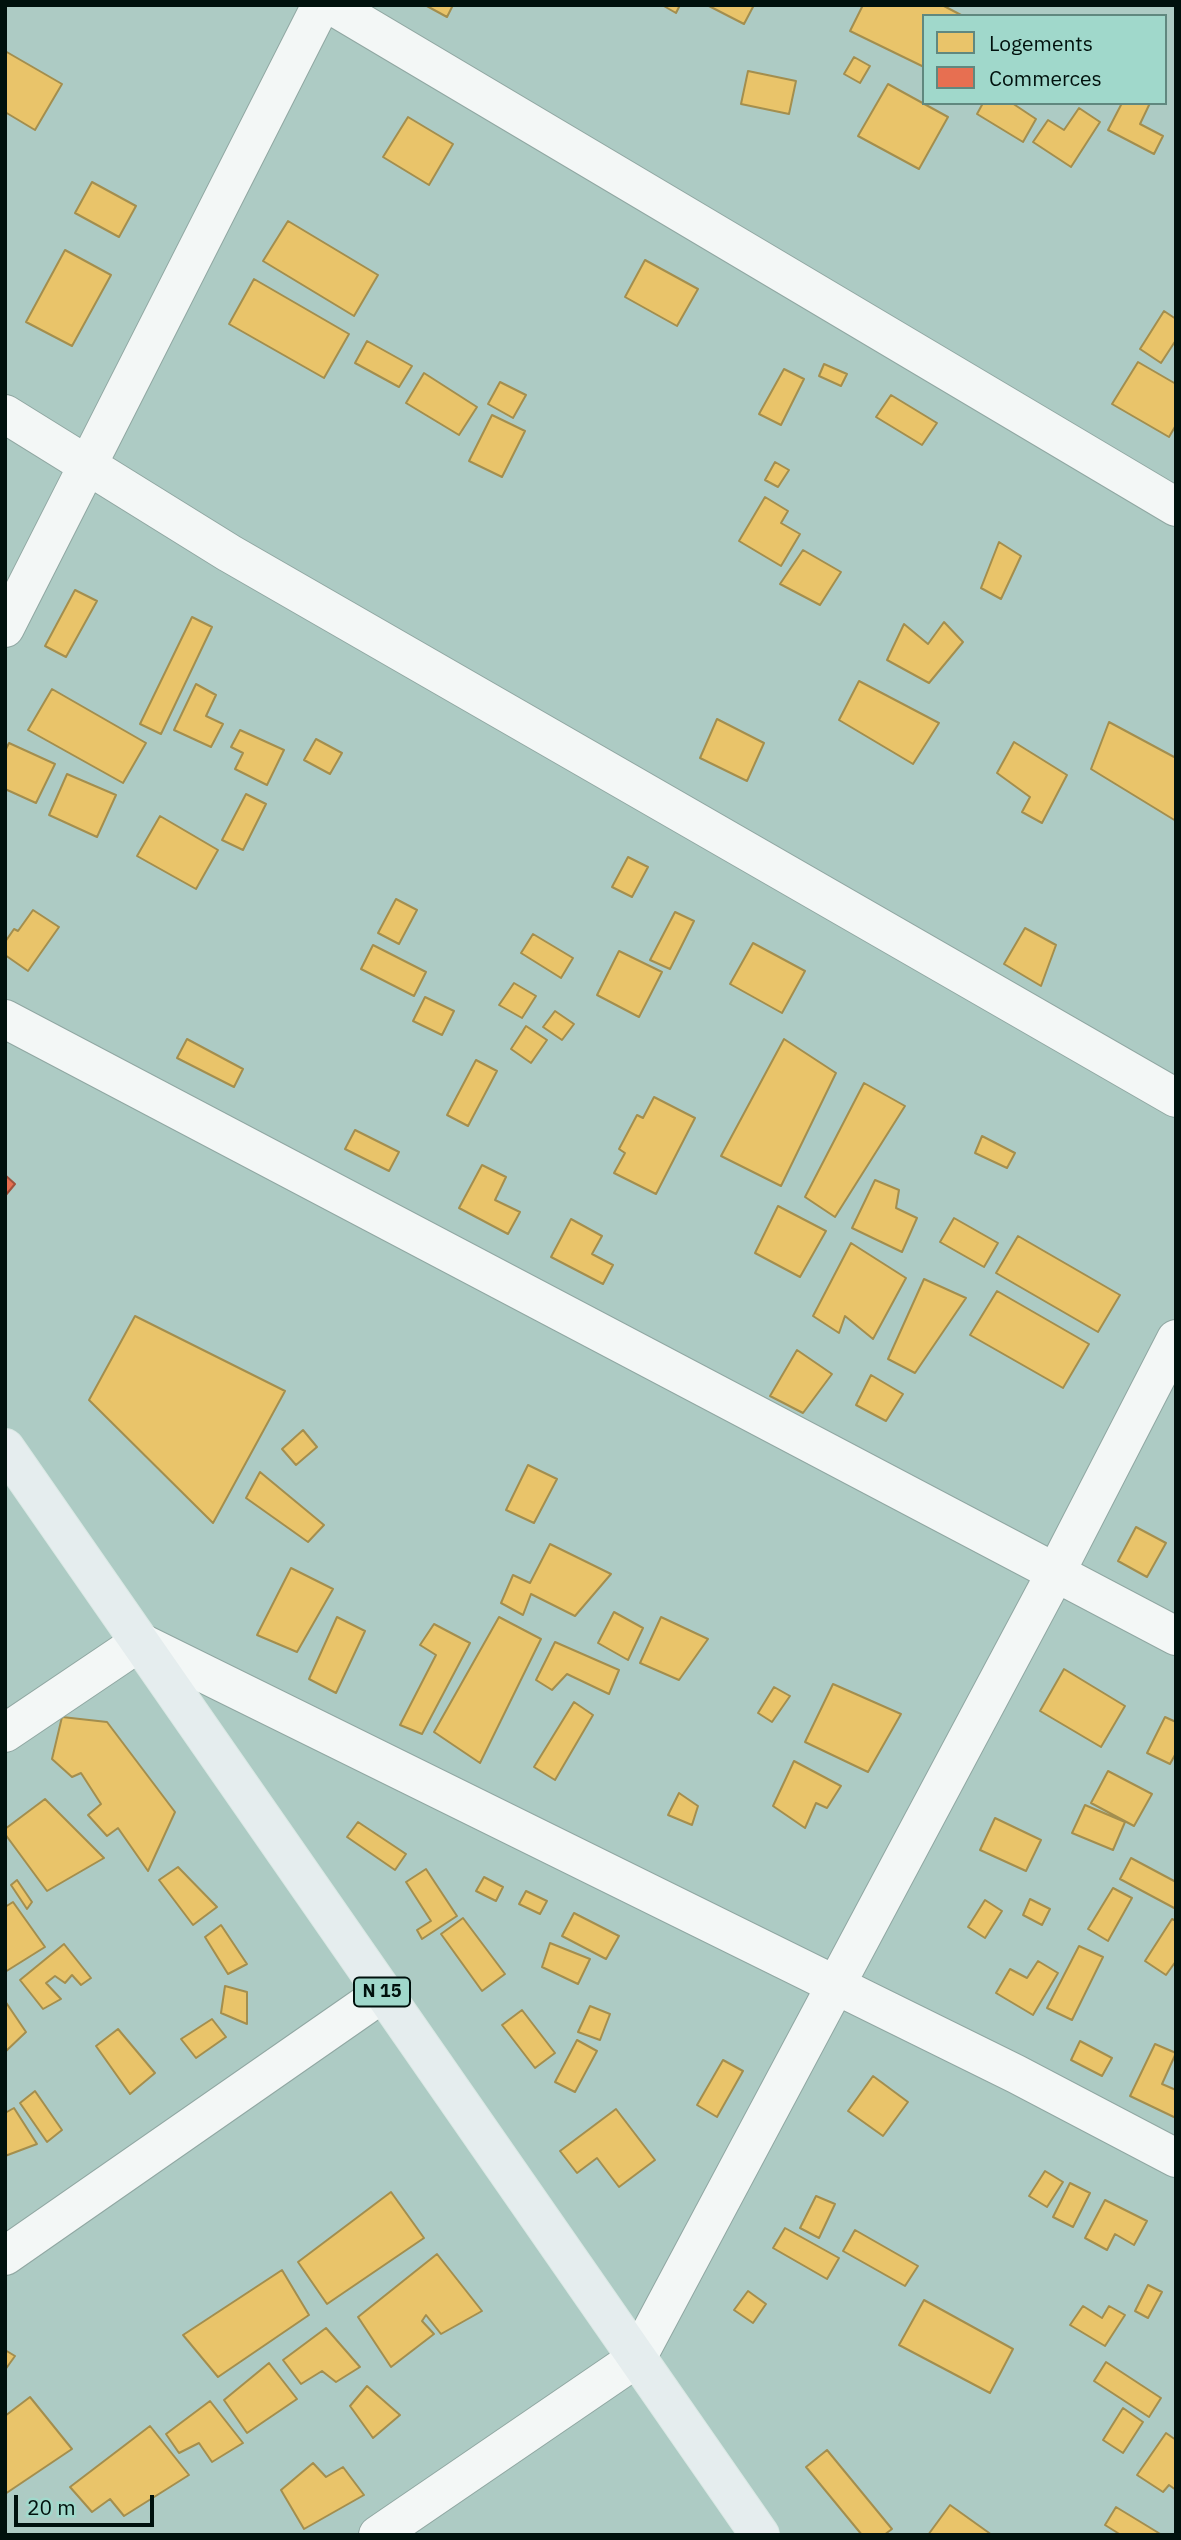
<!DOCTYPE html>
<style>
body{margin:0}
#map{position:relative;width:1181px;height:2540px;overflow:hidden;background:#adcbc4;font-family:"IBM Plex Sans",sans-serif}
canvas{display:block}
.frame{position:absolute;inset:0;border:7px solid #00110d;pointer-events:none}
.legend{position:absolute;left:922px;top:14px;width:245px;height:91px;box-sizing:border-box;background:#a0d8cb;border:2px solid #60887f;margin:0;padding:9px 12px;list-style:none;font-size:21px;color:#00110d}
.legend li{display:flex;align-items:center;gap:14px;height:35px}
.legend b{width:35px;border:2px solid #60887f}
.scale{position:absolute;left:14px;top:2495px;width:140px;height:32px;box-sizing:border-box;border:4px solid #00110d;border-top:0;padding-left:9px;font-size:21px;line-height:24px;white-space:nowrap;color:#00110d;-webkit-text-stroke:5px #a0d8cb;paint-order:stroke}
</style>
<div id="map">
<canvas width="1181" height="2540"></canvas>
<div class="frame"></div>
<ul class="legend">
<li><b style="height:19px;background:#e9c46a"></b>Logements</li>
<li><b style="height:19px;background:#e76f51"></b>Commerces</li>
</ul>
<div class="scale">20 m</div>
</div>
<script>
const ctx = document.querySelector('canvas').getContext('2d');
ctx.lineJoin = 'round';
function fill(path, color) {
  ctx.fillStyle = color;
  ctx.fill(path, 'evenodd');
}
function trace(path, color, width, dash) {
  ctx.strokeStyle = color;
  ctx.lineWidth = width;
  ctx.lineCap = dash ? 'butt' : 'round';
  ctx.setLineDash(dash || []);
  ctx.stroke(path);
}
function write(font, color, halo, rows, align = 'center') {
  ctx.font = font + ' "IBM Plex Sans",sans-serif';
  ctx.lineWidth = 7;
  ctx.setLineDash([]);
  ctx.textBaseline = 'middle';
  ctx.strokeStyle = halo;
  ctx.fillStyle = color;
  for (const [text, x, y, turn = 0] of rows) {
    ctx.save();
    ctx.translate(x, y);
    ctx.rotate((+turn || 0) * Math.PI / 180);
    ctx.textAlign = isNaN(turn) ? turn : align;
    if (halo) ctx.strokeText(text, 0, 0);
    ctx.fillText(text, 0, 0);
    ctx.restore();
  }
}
const homes = new Path2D(`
 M 425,5 L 453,5 L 447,17 Z
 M 662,5 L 680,5 L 676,13 Z
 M 707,5 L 754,5 L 744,24 Z
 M 863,5 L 942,5 L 963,16 L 924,16 L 924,67 L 850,31 Z
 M 5,51 L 62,84 L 35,130 L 5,112 Z
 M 854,57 L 870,66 L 860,83 L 844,74 Z
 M 748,71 L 796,81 L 789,114 L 741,104 Z
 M 888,84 L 948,117 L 919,169 L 858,136 Z
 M 983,103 L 1012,103 L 1036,119 L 1023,142 L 977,114 Z
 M 1122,103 L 1150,103 L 1140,124 L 1163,136 L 1154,154 L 1108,130 Z
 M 1079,108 L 1100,122 L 1071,167 L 1033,142 L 1048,120 L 1064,130 Z
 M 408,117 L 453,144 L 429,185 L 383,157 Z
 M 92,182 L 136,206 L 119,237 L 75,213 Z
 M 288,221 L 378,275 L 354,316 L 263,261 Z
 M 65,250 L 111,275 L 72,346 L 26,322 Z
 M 645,260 L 698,289 L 677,326 L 625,297 Z
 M 254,279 L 349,334 L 324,378 L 229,324 Z
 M 1164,311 L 1176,319 L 1176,340 L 1161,363 L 1140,349 Z
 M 367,341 L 412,366 L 399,387 L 355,363 Z
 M 1138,362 L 1176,384 L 1176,425 L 1169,437 L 1112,404 Z
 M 824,364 L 847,374 L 841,386 L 819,376 Z
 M 784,369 L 804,379 L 781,425 L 759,414 Z
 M 424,373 L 477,407 L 459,435 L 406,403 Z
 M 500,382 L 526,395 L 513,418 L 488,404 Z
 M 891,395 L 937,423 L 922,445 L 876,417 Z
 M 492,415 L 525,431 L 502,477 L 469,461 Z
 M 775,462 L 789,470 L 778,487 L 765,480 Z
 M 765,497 L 788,511 L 781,523 L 800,534 L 781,566 L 739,541 Z
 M 999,542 L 1021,556 L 1001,599 L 981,588 Z
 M 803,550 L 841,572 L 820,605 L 780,584 Z
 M 75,590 L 97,601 L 66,657 L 45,646 Z
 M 192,617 L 212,627 L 161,734 L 140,724 Z
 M 944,622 L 963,642 L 929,683 L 887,660 L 904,624 L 928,644 Z
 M 859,681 L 939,723 L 913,764 L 839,720 Z
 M 196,684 L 216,695 L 206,716 L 223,724 L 211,747 L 174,730 Z
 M 52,689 L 146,743 L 123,783 L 28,730 Z
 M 717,719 L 764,743 L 747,781 L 700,758 Z
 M 1109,722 L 1176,758 L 1176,821 L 1091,769 Z
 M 240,730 L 284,750 L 267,785 L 235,769 L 243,753 L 231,747 Z
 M 316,739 L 342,753 L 330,774 L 304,760 Z
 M 1014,742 L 1067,775 L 1042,823 L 1022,812 L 1030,797 L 997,773 Z
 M 9,743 L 55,764 L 36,803 L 5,789 L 5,751 Z
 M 67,774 L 116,795 L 97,837 L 49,815 Z
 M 246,794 L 266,804 L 243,850 L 222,840 Z
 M 160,816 L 218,850 L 196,889 L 137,856 Z
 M 628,857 L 648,867 L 632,897 L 612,887 Z
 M 396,899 L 417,910 L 399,944 L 378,933 Z
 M 33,910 L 59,927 L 28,971 L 5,955 L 5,942 L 14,929 L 18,931 Z
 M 675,912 L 694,921 L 670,969 L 650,960 Z
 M 1025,928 L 1056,945 L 1041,986 L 1004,964 Z
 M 533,934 L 573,958 L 561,978 L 521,953 Z
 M 753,943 L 805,971 L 782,1013 L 730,984 Z
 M 373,945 L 426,972 L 414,996 L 361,969 Z
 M 619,951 L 662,972 L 639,1017 L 597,995 Z
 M 514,983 L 536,996 L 522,1018 L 499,1005 Z
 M 425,997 L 454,1011 L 442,1035 L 413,1021 Z
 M 555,1011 L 574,1024 L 562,1040 L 543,1027 Z
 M 526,1026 L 547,1040 L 531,1063 L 511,1049 Z
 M 187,1039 L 243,1069 L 234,1087 L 177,1058 Z
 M 784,1039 L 836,1073 L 781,1186 L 721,1156 Z
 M 476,1060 L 497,1071 L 468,1126 L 447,1115 Z
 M 864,1083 L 905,1106 L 835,1217 L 805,1197 Z
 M 654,1097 L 695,1118 L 656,1194 L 614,1173 L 625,1153 L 619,1149 L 637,1115 L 643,1118 Z
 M 355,1130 L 399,1152 L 389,1171 L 345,1149 Z
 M 982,1136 L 1015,1153 L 1007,1168 L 975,1153 Z
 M 482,1165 L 506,1177 L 495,1200 L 520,1212 L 508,1234 L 459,1208 Z
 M 875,1180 L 899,1190 L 896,1208 L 917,1218 L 902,1252 L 852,1228 Z
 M 778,1206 L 826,1231 L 800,1277 L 755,1253 Z
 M 954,1218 L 998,1243 L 984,1267 L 940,1242 Z
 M 571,1219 L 602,1236 L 592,1254 L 613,1265 L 603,1284 L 551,1257 Z
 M 1018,1236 L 1120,1295 L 1098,1332 L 996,1273 Z
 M 851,1243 L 906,1278 L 873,1339 L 845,1316 L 839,1333 L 813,1316 Z
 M 924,1279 L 966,1298 L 915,1373 L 888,1359 Z
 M 997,1291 L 1089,1344 L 1063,1388 L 970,1335 Z
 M 135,1316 L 285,1391 L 213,1523 L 89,1400 Z
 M 797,1350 L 832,1374 L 803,1413 L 770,1396 Z
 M 871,1375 L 903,1394 L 886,1421 L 856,1405 Z
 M 303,1430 L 317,1447 L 296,1465 L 282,1449 Z
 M 528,1465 L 557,1479 L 534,1523 L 506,1510 Z
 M 260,1472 L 324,1525 L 308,1542 L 246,1498 Z
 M 1136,1527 L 1166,1543 L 1147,1577 L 1118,1561 Z
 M 550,1544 L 611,1574 L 575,1616 L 531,1594 L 523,1615 L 501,1603 L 513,1575 L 530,1583 Z
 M 291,1568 L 333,1589 L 297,1652 L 257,1635 Z
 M 614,1612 L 643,1628 L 628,1660 L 598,1643 Z
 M 337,1617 L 365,1631 L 336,1693 L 309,1679 Z
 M 499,1617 L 541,1639 L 480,1763 L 434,1732 Z
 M 661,1617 L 708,1639 L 679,1680 L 640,1663 Z
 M 434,1624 L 470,1643 L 422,1734 L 400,1725 L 436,1655 L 420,1645 Z
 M 555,1642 L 619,1670 L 609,1694 L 567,1674 L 552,1690 L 536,1680 Z
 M 1064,1669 L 1125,1706 L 1101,1747 L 1040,1711 Z
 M 833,1684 L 901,1714 L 868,1772 L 805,1742 Z
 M 774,1687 L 790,1696 L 772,1722 L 758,1713 Z
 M 574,1702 L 593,1715 L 555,1780 L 534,1767 Z
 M 62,1717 L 107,1722 L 175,1812 L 148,1871 L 118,1828 L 107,1836 L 88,1815 L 101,1804 L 81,1773 L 72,1777 L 52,1759 Z
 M 1165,1717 L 1176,1722 L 1176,1753 L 1170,1764 L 1147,1753 Z
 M 794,1761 L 841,1786 L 827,1808 L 816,1803 L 805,1828 L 773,1806 Z
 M 1108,1771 L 1152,1794 L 1134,1826 L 1091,1803 Z
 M 679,1793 L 698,1806 L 692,1825 L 668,1815 Z
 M 45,1799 L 104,1858 L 47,1891 L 5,1834 L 5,1829 Z
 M 1085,1805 L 1125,1822 L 1113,1850 L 1072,1833 Z
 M 995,1818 L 1041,1840 L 1026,1871 L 980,1850 Z
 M 358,1822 L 406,1854 L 395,1870 L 347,1837 Z
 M 1131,1858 L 1176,1882 L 1176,1909 L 1120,1879 Z
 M 178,1867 L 217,1907 L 193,1925 L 159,1880 Z
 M 426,1869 L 457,1916 L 422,1939 L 417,1930 L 431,1921 L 406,1882 Z
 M 484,1877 L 503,1887 L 496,1901 L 476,1891 Z
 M 17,1880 L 32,1902 L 27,1909 L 11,1885 Z
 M 1113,1888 L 1132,1898 L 1108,1941 L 1088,1929 Z
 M 526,1891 L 547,1901 L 540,1914 L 519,1904 Z
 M 1030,1899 L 1050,1909 L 1042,1925 L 1023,1915 Z
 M 985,1900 L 1002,1911 L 985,1938 L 968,1927 Z
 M 13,1902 L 45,1947 L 5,1972 L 5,1907 Z
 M 574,1913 L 619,1936 L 606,1959 L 562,1936 Z
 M 463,1918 L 505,1974 L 482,1991 L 441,1934 Z
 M 1172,1919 L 1176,1921 L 1176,1961 L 1166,1975 L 1145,1961 Z
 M 221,1925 L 247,1964 L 228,1974 L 205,1937 Z
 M 550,1943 L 590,1959 L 578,1984 L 542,1967 Z
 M 64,1944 L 91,1978 L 81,1985 L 72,1975 L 65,1983 L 55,1976 L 46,1983 L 61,1999 L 43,2009 L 20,1980 Z
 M 1079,1946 L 1103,1957 L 1072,2020 L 1047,2008 Z
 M 1038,1961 L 1058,1973 L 1033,2015 L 996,1993 L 1010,1969 L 1027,1978 Z
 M 225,1986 L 247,1992 L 247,2024 L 221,2013 Z
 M 5,2001 L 26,2032 L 5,2052 Z
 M 590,2006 L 610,2014 L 600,2040 L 578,2032 Z
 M 522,2010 L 555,2053 L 535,2068 L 502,2025 Z
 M 212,2019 L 226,2037 L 196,2058 L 181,2039 Z
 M 118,2029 L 155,2073 L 130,2094 L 96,2046 Z
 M 577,2040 L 597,2051 L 575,2092 L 555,2082 Z
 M 1080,2041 L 1112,2058 L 1102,2076 L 1071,2060 Z
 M 1155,2044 L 1176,2053 L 1162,2084 L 1176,2090 L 1176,2118 L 1130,2096 Z
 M 723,2060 L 743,2071 L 717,2117 L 697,2105 Z
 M 873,2076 L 908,2102 L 883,2136 L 848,2111 Z
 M 35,2091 L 62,2130 L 47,2142 L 20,2103 Z
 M 14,2108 L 37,2144 L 5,2156 L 5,2113 Z
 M 616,2109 L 655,2160 L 619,2187 L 597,2158 L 577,2173 L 560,2151 Z
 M 1045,2171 L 1063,2182 L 1047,2207 L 1029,2196 Z
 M 1070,2183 L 1090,2193 L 1073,2227 L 1053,2217 Z
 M 391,2192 L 424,2238 L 327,2304 L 298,2262 Z
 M 816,2196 L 835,2204 L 819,2238 L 800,2228 Z
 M 1105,2200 L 1147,2221 L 1134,2245 L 1115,2234 L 1107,2250 L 1085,2238 Z
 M 785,2228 L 839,2258 L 827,2279 L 773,2248 Z
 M 855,2230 L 918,2266 L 905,2286 L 843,2251 Z
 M 437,2254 L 482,2311 L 441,2334 L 426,2315 L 422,2321 L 434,2334 L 391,2367 L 358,2317 Z
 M 282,2270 L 309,2315 L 218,2377 L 183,2335 Z
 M 1148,2285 L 1162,2292 L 1148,2318 L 1135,2311 Z
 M 748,2291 L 766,2304 L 753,2323 L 734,2310 Z
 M 924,2300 L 1013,2349 L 990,2393 L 899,2345 Z
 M 1083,2306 L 1102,2318 L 1109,2306 L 1125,2315 L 1105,2346 L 1070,2325 Z
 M 326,2328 L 360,2367 L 336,2382 L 322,2371 L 301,2384 L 283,2360 Z
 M 5,2350 L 15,2356 L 5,2370 Z
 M 1106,2362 L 1161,2398 L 1149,2417 L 1094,2381 Z
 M 269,2363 L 297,2399 L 247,2433 L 224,2400 Z
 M 367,2386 L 400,2415 L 373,2438 L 350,2406 Z
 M 30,2397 L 72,2449 L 5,2494 L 5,2416 Z
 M 210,2401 L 243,2443 L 212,2462 L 199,2443 L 179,2453 L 166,2434 Z
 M 1123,2408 L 1143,2422 L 1123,2453 L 1103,2440 Z
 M 150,2426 L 189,2475 L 124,2516 L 110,2499 L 92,2512 L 70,2487 Z
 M 1166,2433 L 1176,2440 L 1176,2490 L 1169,2485 L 1163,2492 L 1137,2475 Z
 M 827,2450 L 892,2529 L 884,2535 L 862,2535 L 806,2467 Z
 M 313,2463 L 326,2477 L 343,2467 L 364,2495 L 304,2529 L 281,2490 Z
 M 950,2505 L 992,2535 L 928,2535 Z
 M 1116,2507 L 1162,2535 L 1121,2535 L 1105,2525 Z`);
const shops = new Path2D(`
 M 5,1175 L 15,1184 L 5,1196 Z`);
const street = new Path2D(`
 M 331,5 L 1176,507
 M 5,414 L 229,553 L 1176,1098
 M 5,628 L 321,5
 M 5,1019 L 1176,1636
 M 5,1733 L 140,1642 L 1016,2074 L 1176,2158
 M 5,2256 L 383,1993
 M 378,2535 L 637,2358 L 1056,1572 L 1176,1339`);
const primary = new Path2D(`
 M 5,1448 L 760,2535`);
const shields = [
 [382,1992,56]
];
const shieldNames = [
 ["N 15",382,1992]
];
fill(homes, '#e9c46a');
trace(homes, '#a38e4e', 2);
fill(shops, '#e76f51');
trace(shops, '#a2533d', 2);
trace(street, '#90a7a2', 40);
trace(primary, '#dae8e4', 40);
trace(street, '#f3f7f6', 38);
trace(primary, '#e5edee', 38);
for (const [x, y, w] of shields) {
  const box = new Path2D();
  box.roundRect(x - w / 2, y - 14.5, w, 29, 5);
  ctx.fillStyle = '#a0d8cb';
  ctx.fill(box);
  trace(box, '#00110d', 2);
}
write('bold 18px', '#00110d', null, shieldNames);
</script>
